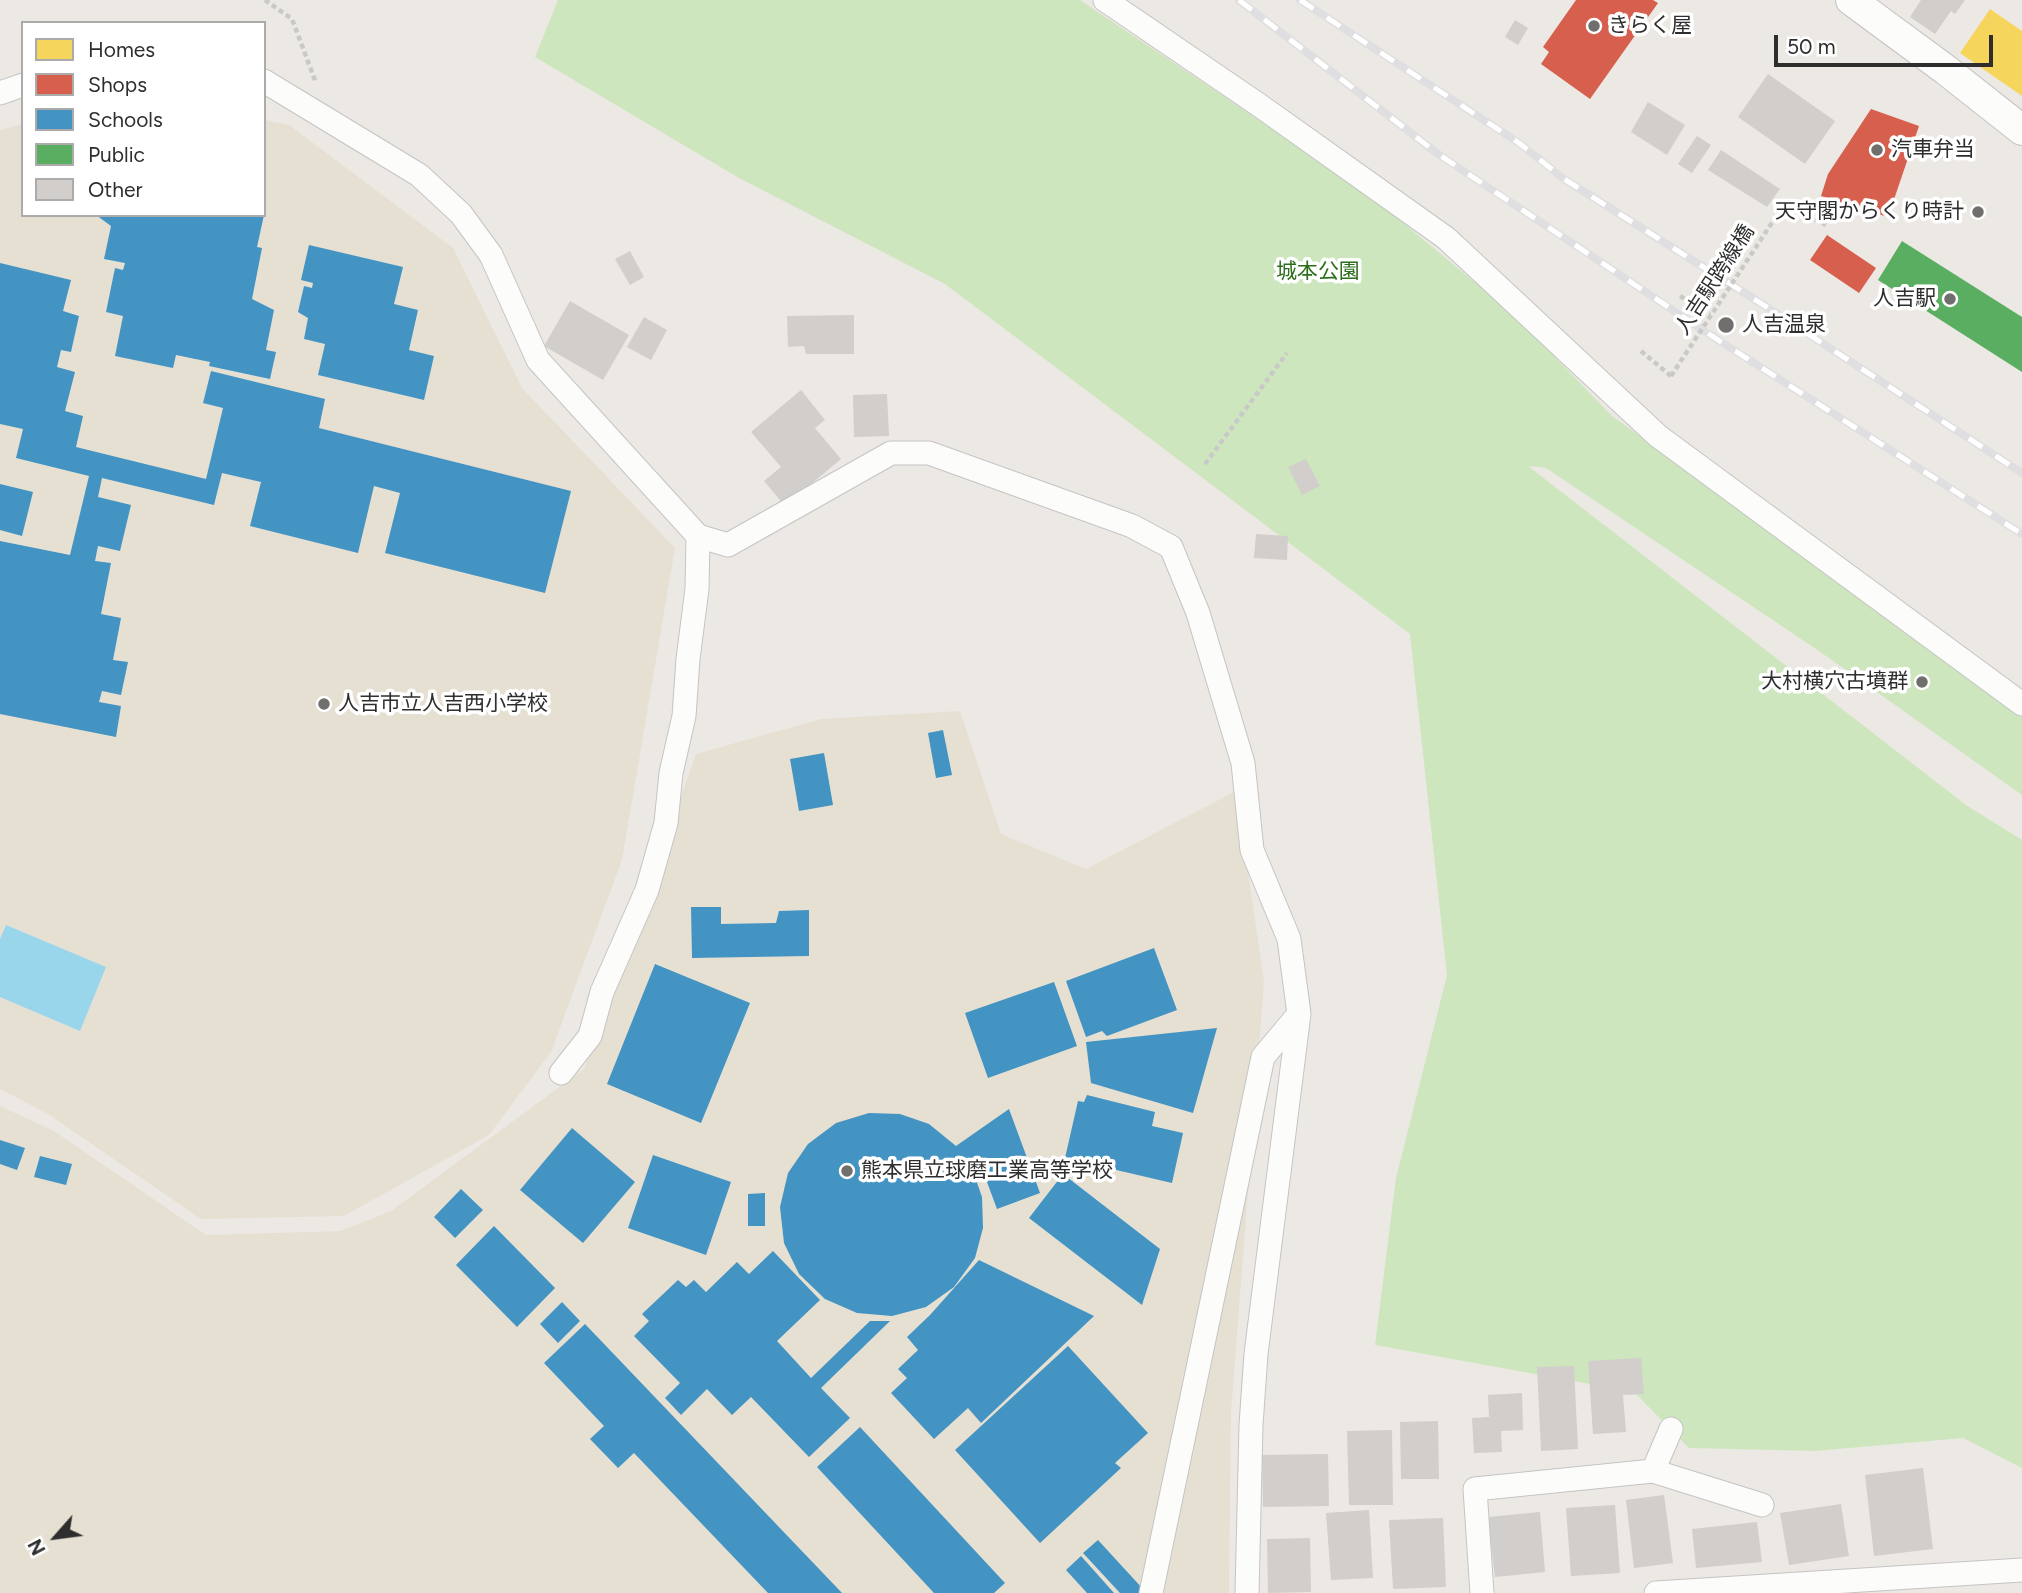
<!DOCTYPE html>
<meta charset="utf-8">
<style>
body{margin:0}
#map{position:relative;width:2022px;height:1593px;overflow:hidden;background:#ece8e4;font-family:Figtree,sans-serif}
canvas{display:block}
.legend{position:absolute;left:21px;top:21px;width:245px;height:196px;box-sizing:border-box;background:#fff;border:2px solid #ababab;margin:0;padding:9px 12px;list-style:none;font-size:21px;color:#2e2e2e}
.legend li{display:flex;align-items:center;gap:14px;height:35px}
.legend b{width:35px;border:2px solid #ababab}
.north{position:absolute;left:21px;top:1502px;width:70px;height:70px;-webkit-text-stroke:5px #fff;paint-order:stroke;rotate:242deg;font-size:19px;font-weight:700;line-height:28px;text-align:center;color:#2e2e2e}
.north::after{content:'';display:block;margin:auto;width:24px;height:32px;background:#2e2e2e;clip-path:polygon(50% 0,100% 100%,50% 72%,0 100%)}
.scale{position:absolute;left:1774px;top:35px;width:219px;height:32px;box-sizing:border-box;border:4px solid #2e2e2e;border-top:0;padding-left:9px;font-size:21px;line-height:24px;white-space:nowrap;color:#2e2e2e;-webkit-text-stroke:5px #fff;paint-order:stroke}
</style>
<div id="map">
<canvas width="2022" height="1593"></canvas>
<ul class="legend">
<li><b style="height:19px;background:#f6d55c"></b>Homes</li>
<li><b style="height:19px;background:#d6604d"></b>Shops</li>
<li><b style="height:19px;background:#4393c3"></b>Schools</li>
<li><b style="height:19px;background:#5aae61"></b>Public</li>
<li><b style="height:19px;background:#d1cecb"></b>Other</li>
</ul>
<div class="north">N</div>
<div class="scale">50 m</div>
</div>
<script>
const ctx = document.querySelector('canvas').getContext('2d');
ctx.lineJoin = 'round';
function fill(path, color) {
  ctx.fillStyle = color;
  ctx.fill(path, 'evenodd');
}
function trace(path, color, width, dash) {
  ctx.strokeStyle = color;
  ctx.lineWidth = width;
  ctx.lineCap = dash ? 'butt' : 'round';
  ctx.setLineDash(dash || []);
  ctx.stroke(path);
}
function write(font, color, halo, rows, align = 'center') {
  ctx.font = font + ' Figtree,"Noto Sans JP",sans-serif';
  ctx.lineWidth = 7;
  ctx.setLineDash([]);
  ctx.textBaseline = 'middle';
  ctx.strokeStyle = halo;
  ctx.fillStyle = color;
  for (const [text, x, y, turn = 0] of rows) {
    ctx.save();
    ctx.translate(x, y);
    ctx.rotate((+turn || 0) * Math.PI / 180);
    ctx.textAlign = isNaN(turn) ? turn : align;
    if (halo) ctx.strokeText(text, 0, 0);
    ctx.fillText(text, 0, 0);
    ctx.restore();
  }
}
const education = new Path2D(`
 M 264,120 L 289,125 L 453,248 L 522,388 L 675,548 L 622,860 L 551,1052 L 489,1135 L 344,1216 L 201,1219 L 48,1114 L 0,1089 L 0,130 L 23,124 L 23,215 L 264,215 Z
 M 960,711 L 1001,834 L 1086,869 L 1236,791 L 1264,981 L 1231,1413 L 1229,1593 L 0,1593 L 0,1106 L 54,1131 L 206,1235 L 341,1231 L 391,1211 L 584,1069 L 696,754 L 821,719 Z`);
const green = new Path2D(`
 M 558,0 L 1080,0 L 1247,112 L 1390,212 L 1512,313 L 1612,416 L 2022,713 L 2022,795 L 1819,651 L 1546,468 L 1528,466 L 1966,805 L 2022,840 L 2022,1468 L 1963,1438 L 1815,1451 L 1689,1448 L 1634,1392 L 1375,1345 L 1396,1178 L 1447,975 L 1410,634 L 945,284 L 739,178 L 535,57 Z`);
const water = new Path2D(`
 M 6,925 L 106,967 L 80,1031 L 0,997 L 0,939 Z`);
const homes = new Path2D(`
 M 1990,9 L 2022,31 L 2022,96 L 1960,53 Z`);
const shops = new Path2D(`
 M 1576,0 L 1653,0 L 1658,3 L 1590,99 L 1541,64 L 1549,52 L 1543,47 Z
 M 1871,109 L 1919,126 L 1888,217 L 1821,196 L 1828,174 Z
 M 1827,235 L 1876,268 L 1859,293 L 1810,260 Z`);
const schools = new Path2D(`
 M 96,215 L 264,215 L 257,247 L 262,248 L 252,299 L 274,310 L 266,350 L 276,352 L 270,379 L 209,366 L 210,362 L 176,355 L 173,368 L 115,356 L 123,316 L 106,312 L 115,268 L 123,270 L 125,263 L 104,259 L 111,226 Z
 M 309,245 L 403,267 L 394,304 L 418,310 L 409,350 L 434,356 L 424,400 L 318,375 L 325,344 L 304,339 L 308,318 L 298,312 L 304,286 L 312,288 L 313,283 L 301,280 Z
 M 0,263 L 71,280 L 63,311 L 79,316 L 71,352 L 61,350 L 57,367 L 75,372 L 65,411 L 83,416 L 76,447 L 206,479 L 223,408 L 203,403 L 211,371 L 325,399 L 319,428 L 571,491 L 545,593 L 385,553 L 400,493 L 374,486 L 358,553 L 250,526 L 261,482 L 222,473 L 214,505 L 102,478 L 98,497 L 131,505 L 120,551 L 98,546 L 95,561 L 111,563 L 101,614 L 121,618 L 113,660 L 128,662 L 121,695 L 102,691 L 99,702 L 121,706 L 116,737 L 0,714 L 0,541 L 70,555 L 89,476 L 16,458 L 23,429 L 0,424 Z
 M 0,484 L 33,492 L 22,536 L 0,530 Z
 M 943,730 L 952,775 L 936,778 L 928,733 Z
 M 824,753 L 833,805 L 799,811 L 790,759 Z
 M 691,907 L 721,907 L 721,924 L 776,923 L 779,911 L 809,910 L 809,956 L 692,958 Z
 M 1154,948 L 1177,1010 L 1107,1036 L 1102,1031 L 1086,1037 L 1066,981 Z
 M 655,964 L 750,1003 L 701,1123 L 607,1084 Z
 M 1054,982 L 1077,1046 L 988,1078 L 965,1013 Z
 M 1217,1028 L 1193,1113 L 1091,1083 L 1086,1042 Z
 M 1087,1095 L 1155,1112 L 1152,1126 L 1183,1133 L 1172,1183 L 1065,1158 L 1078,1101 L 1084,1102 Z
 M 1009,1109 L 1040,1193 L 997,1209 L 981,1166 L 973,1171 L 982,1197 L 983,1228 L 975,1258 L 954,1287 L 926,1307 L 892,1316 L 857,1313 L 825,1299 L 799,1274 L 784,1243 L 780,1207 L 788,1173 L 808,1144 L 836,1123 L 869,1113 L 900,1114 L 929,1124 L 956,1146 Z
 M 572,1128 L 635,1182 L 583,1243 L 520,1190 Z
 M 0,1140 L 25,1148 L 17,1170 L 0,1164 Z
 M 653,1155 L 731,1182 L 706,1255 L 628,1228 Z
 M 40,1156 L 72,1164 L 66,1185 L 34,1177 Z
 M 1063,1174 L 1160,1249 L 1142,1305 L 1029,1218 Z
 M 461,1189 L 483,1210 L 455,1238 L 434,1217 Z
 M 765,1193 L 765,1226 L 748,1226 L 748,1194 Z
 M 494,1226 L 555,1288 L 517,1327 L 456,1265 Z
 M 773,1251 L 820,1300 L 777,1341 L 811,1378 L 870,1321 L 890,1321 L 821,1388 L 850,1418 L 809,1457 L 751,1397 L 732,1415 L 707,1389 L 681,1415 L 665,1398 L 680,1383 L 634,1336 L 649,1321 L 642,1314 L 678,1280 L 686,1287 L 694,1280 L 706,1292 L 737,1262 L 749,1274 Z
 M 979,1260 L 1094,1316 L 981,1423 L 968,1408 L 934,1439 L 891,1393 L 907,1378 L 898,1369 L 918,1350 L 907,1337 L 930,1315 Z
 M 562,1302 L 580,1321 L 558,1343 L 540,1324 Z
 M 585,1324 L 842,1593 L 768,1593 L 634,1453 L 618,1468 L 590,1439 L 604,1426 L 544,1363 Z
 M 1068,1346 L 1148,1433 L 1115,1463 L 1121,1468 L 1040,1543 L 955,1450 Z
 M 860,1427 L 1005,1583 L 994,1593 L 934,1593 L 817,1467 Z
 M 1098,1540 L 1143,1589 L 1139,1593 L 1120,1593 L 1083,1553 Z
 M 1081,1556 L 1114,1593 L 1087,1593 L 1066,1570 Z`);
const public = new Path2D(`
 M 1902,241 L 2022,317 L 2022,372 L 1878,280 Z`);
const building = new Path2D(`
 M 1921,0 L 1965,0 L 1955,14 L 1951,11 L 1935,34 L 1910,17 Z
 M 1515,20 L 1528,28 L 1518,45 L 1505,37 Z
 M 1768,74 L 1835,121 L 1805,164 L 1738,117 Z
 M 1648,102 L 1685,125 L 1667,155 L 1631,132 Z
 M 1697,136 L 1711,145 L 1692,173 L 1678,164 Z
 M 1721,150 L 1780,189 L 1767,207 L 1708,170 Z
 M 630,251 L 644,277 L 630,285 L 615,259 Z
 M 570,301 L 629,335 L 603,380 L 544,346 Z
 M 854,315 L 854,354 L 806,354 L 804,346 L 788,347 L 787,316 Z
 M 644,317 L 667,330 L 651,360 L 627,347 Z
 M 801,390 L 825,420 L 815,428 L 841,459 L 785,506 L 764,481 L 781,467 L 751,432 Z
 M 887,394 L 889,436 L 854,437 L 853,395 Z
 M 1306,459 L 1320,486 L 1302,495 L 1288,467 Z
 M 1256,534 L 1288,536 L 1287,560 L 1254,558 Z
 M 1641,1358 L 1644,1394 L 1623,1395 L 1626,1432 L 1593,1434 L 1588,1361 Z
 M 1574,1366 L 1578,1449 L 1541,1451 L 1537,1367 Z
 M 1522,1393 L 1523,1430 L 1501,1431 L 1502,1452 L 1474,1453 L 1472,1418 L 1489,1417 L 1488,1395 Z
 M 1438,1421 L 1439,1479 L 1401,1479 L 1400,1422 Z
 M 1392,1430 L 1393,1505 L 1349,1505 L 1347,1431 Z
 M 1328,1454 L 1329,1506 L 1263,1507 L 1262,1455 Z
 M 1923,1468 L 1933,1549 L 1874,1556 L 1865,1475 Z
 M 1664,1495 L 1673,1563 L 1634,1568 L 1626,1500 Z
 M 1841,1504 L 1849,1556 L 1789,1565 L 1780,1513 Z
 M 1615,1505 L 1620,1573 L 1571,1576 L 1566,1508 Z
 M 1369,1510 L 1373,1578 L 1331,1580 L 1326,1513 Z
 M 1540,1512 L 1545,1572 L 1495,1577 L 1488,1517 Z
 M 1443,1518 L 1446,1587 L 1393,1589 L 1389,1520 Z
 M 1757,1522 L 1762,1562 L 1696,1568 L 1692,1529 Z
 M 1310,1538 L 1311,1592 L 1268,1593 L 1267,1539 Z`);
const path = new Path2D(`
 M 265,0 L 292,19 L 316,83
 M 1785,203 L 1826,225
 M 1680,296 L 1710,315
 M 1641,351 L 1671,376
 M 1205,464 L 1287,353`);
const minor = new Path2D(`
 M 1105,0 L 1259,105 L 1446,238 L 1658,436 L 2022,704
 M 264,81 L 419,175 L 461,214 L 491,255 L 538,360 L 698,536 L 728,545 L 891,453 L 929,453 L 1132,526 L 1171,547 L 1198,613 L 1243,763 L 1252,850 L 1289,939 L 1299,1014 L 1256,1354 L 1251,1425 L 1247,1593
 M 0,93 L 23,85
 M 561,1073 L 590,1036 L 602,992 L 647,890 L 666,823 L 671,773 L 684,716 L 688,659 L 697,589 L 698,536
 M 1653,1471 L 1762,1505
 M 1151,1593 L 1263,1057 L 1299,1014
 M 1482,1593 L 1475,1489 L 1653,1471 L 1671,1429
 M 1656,1593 L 2022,1570`);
const tertiary = new Path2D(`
 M 1851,0 L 1946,70 L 2022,130`);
const rail = new Path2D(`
 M 1239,0 L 1438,154 L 1718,340 L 2022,534
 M 1300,0 L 1519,143 L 1564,179 L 1762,304 L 2022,473`);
const pathBridge = new Path2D(`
 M 1671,376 L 1785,203`);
const markers = [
 [1594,26,7,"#706f6e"],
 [1877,150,7,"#706f6e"],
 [1978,212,7,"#706f6e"],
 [1950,299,7,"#706f6e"],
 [1726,325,9,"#706f6e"],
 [1922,682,7,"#706f6e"],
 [324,704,7,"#706f6e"],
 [847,1171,7,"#706f6e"]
];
const poiNames = [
 ["きらく屋",1608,26],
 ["汽車弁当",1891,150],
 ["天守閣からくり時計",1964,212,"right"],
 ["人吉駅",1936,299,"right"],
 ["人吉温泉",1742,325],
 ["大村横穴古墳群",1908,682,"right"],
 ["人吉市立人吉西小学校",338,704],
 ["熊本県立球磨工業高等学校",861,1171]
];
const parkNames = [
 ["城本公園",1318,272]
];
const streetNames = [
 ["人吉駅跨線橋",1715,280,-57]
];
fill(education, '#e6e0d3');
fill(green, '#cee6be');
fill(water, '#99d6ec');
fill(homes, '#f6d55c');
fill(shops, '#d6604d');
fill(schools, '#4393c3');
fill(public, '#5aae61');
fill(building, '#d1cecb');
trace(minor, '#c5c4c5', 25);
trace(tertiary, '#c5c4c5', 32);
trace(path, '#c9c9c8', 4.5, [5, 3.5]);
trace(minor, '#fcfcfb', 23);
trace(tertiary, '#fcfcfb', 30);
trace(rail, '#dfdfe1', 8);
trace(rail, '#fff', 5, [16]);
trace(pathBridge, '#c9c9c8', 4.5, [5, 3.5]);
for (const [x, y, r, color] of markers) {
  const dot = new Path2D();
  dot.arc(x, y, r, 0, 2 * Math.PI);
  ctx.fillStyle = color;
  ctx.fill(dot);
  trace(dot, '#fff', 2.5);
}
write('21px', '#2e2e2e', '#fff', poiNames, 'left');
write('21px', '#2c6e1b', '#fff', parkNames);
write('21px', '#2e2e2e', '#fff', streetNames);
</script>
